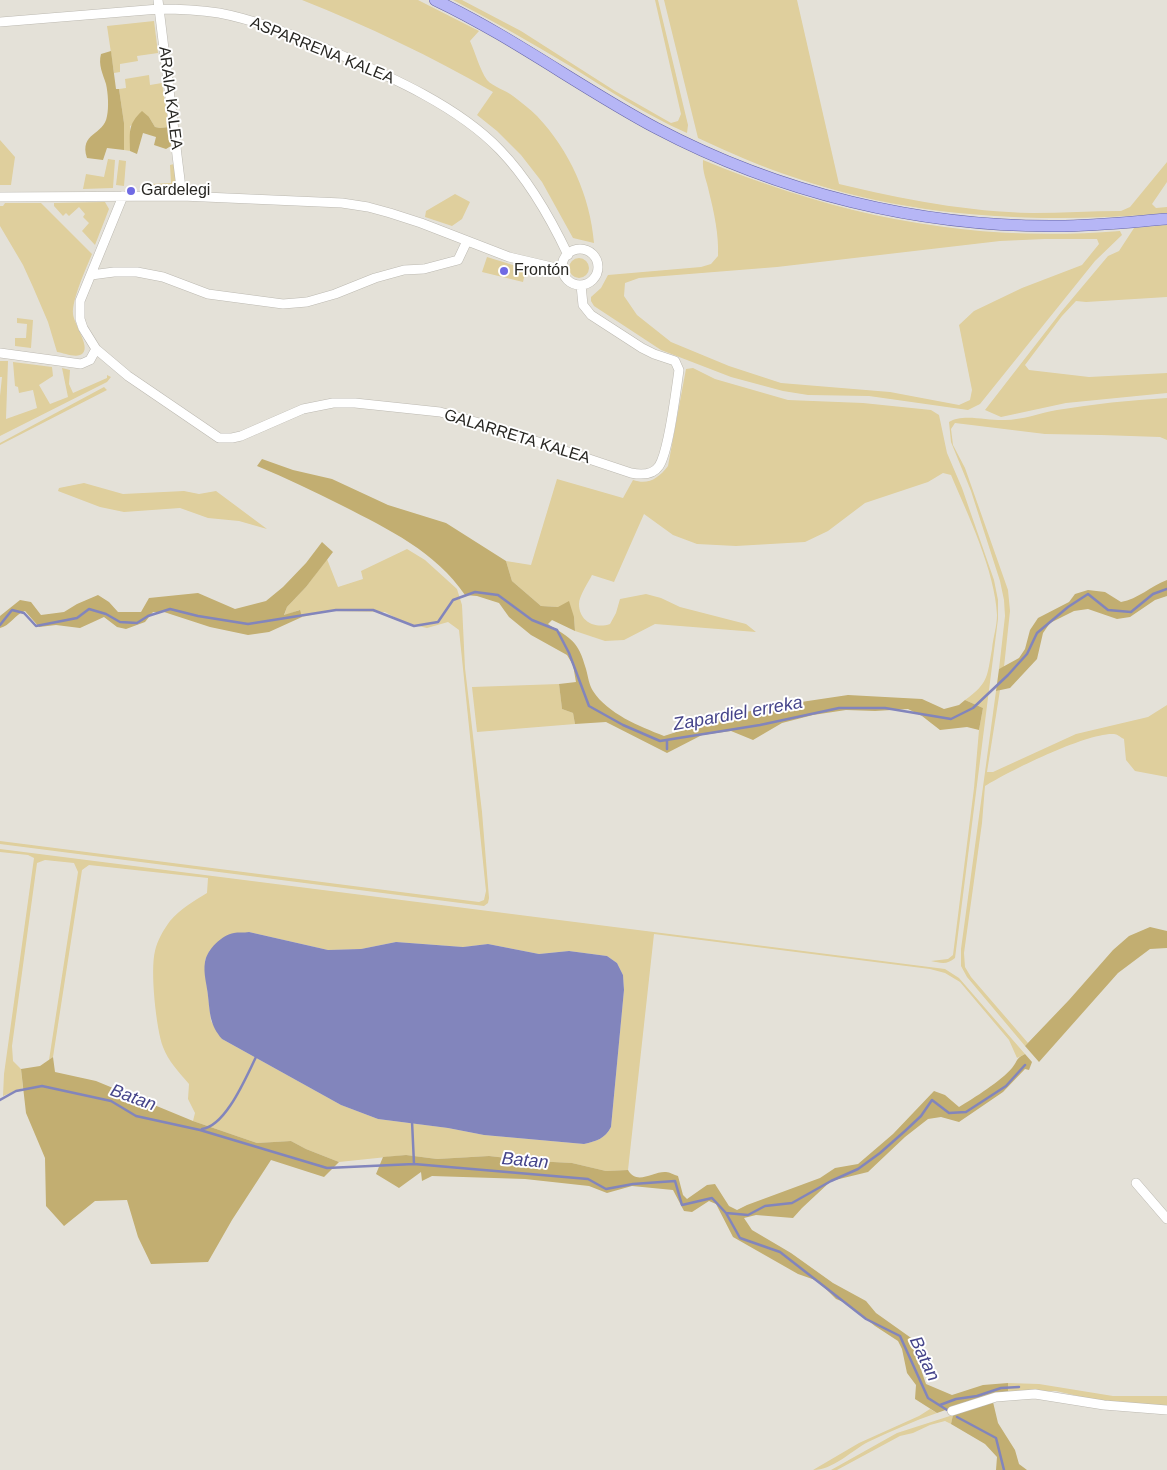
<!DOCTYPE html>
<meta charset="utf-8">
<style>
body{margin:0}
canvas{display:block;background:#e4e1d8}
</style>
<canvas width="1167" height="1470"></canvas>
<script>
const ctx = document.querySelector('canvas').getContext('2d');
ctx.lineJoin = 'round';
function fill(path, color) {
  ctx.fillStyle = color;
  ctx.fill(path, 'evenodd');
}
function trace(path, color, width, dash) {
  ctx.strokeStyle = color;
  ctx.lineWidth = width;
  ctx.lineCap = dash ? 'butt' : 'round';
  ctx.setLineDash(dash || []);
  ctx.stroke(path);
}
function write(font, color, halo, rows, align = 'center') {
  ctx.font = font + ' Helvetica,sans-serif';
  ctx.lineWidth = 4;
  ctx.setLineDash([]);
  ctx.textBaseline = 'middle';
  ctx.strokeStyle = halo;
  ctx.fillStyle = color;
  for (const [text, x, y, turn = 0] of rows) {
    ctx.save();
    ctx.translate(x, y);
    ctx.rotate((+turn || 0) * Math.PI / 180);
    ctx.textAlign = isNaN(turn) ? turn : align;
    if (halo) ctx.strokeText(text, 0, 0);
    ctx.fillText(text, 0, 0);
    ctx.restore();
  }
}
const green = new Path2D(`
 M 302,0 L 418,0 L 479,31 L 470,41 C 475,52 480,70 487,80 C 493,87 506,90 513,96 C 521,102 530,109 537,116 C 570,151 590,196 594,243 L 573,238 L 542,182 L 521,155 L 497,131 L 477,115 L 493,92 C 432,57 368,26 302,0 Z
 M 453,0 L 462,0 L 521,31 L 615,91 L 671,123 L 678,121 L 681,114 L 655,0 L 658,0 L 688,125 L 687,133 C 646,115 608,90 570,66 C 532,43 493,21 453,0 Z
 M 664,0 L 797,0 L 839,184 C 902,199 968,212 1033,213 C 1062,213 1092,211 1121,211 L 1130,207 L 1167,162 L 1167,182 L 1152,204 L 1156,208 L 1167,207 L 1167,213 C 1043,224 915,219 796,178 C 762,167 730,153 698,138 Z
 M 154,21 L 158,53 L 137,56 L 138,61 L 120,64 L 120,72 L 114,73 L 107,26 Z
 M 149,75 L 150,85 L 162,83 L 169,127 L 160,128 L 155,127 L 149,117 L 130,126 L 130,151 L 124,150 L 124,123 L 119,89 L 126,88 L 125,79 Z
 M 0,140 L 15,157 L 11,185 L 0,185 Z
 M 108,159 L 115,160 L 113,188 L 83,189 L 86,174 L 104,177 Z
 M 119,160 L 126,161 L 124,186 L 116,185 Z
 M 703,160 C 841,217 971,243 1120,231 L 1122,235 L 1095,261 L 980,404 L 968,410 L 869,396 L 808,395 L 783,391 L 731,377 L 661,350 L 594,306 L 591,301 L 591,297 L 601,288 L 608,275 L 701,267 L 711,264 L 718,256 C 719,235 714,212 709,192 C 707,181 702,172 703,160 ZM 1045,239 L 1097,239 L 1099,244 L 1082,265 L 1022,288 L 974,311 L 959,325 L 972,390 L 970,400 L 959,405 L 890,392 L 781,383 L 729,366 L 671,342 L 637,315 L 624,296 L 625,283 L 639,278 L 777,267 L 1000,241 Z
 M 174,164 L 176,182 L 174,187 L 171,189 L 151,188 L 151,184 L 171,183 L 170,165 Z
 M 455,194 L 470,202 L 462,219 L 452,226 L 425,217 L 426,211 Z
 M 105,202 L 109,209 L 95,245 L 82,231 L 89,223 L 83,217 L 85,214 L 79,207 L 69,216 L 66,213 L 63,216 L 54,206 L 54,203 Z
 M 5,203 L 41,203 L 92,254 C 86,269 72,299 73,314 C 74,324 90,346 83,353 C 78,359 64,353 57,352 L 48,322 L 33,287 L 23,265 L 0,226 L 0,206 L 3,206 Z
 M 1167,225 L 1167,297 L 1086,302 L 1076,301 L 1062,316 L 1025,365 L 1029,370 L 1089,377 L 1167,373 L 1167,393 L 1066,403 L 1001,417 L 985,410 L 1061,312 L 1108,256 L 1119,251 L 1134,228 Z
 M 487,257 L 526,269 L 523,282 L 482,272 Z
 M569 268a10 10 0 1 1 20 0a10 10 0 1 1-20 0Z
 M 17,318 L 33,320 L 31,348 L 15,346 L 15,338 L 26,338 L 27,324 L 17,323 Z
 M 0,361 L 8,361 L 6,419 L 37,408 L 33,390 L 19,393 L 18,387 L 15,386 L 13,362 L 52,367 L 53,376 L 39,385 L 50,404 L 68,397 L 62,368 L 70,370 L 69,384 L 73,393 L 107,378 L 107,375 L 111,377 L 107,382 L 0,436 L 0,396 L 2,377 L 0,377 Z
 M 693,368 L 715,379 L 788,400 L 863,403 L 931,410 L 939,415 L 947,453 L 962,488 L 994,580 L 998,600 L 998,619 L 955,958 C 947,965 941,963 931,961 L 948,959 L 953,955 L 974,788 L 979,730 L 983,708 L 965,700 C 989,683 987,676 992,649 C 993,638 997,626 997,615 C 995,571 968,515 951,475 L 943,473 L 928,482 L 865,503 L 828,531 L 805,542 L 736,546 L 697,544 L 673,535 L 644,514 L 614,582 L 592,575 C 588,583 579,596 579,604 C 579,622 596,629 610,624 L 616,613 L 620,599 L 646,594 L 661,598 L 680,607 L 746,624 L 756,632 L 655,624 L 624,640 L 605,641 L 575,631 L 574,617 L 558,607 L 541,606 L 512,581 L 506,561 L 531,565 L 557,479 L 623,498 L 633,480 C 648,485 658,479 668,466 L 686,369 Z
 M 104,387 L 107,390 L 0,445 L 0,443 Z
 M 1167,398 L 1167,440 L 1160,437 L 1101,435 L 1045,434 L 955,423 L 951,429 L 953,445 L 965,468 L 1008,590 L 1010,611 L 1004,667 L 999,669 L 1005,616 L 1004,600 L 1000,581 L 971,491 L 951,442 L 949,422 C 962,413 989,421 1005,420 C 1022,420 1040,413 1057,410 C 1093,404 1130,400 1167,398 Z
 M 84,483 L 123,494 L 184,491 L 199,494 L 216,491 L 267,529 L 239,521 L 208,518 L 180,508 L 124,512 L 100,507 L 58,491 L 59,488 Z
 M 407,549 L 425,560 L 457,589 L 462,605 L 465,668 L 482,812 L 489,898 L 488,903 L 484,906 L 0,844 L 0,841 L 479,902 L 484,900 L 486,891 L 459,630 L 448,622 L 427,628 L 405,623 L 385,612 L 329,611 L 302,617 L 299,610 L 284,616 L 287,607 L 306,587 L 327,559 L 338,587 L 363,579 L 361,571 Z
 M 559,684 L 562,709 L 573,713 L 575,724 L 477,732 L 472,687 Z
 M 1000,690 L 987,772 L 993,772 L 1076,734 L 1148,717 L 1167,705 L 1167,777 L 1135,771 L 1126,760 L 1124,739 C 1120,737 1117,734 1114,734 C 1088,732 1009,771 985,786 L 982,823 L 964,953 L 965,967 L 971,977 L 1028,1043 L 1025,1046 L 967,977 L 961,966 L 961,949 L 996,691 Z
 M 0,849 L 945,969 L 959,978 L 1025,1054 L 1017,1058 L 1009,1040 L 960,982 L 945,973 L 930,969 L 654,934 L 628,1170 L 606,1171 L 572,1163 L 534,1161 L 489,1156 L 437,1159 L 406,1155 L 339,1162 L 306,1149 L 291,1141 L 257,1143 L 193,1121 L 195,1113 L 188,1099 L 189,1084 C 179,1072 168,1061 163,1047 C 156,1028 150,970 155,951 C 157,941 164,929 170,921 C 180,909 194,901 207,893 L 208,878 L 89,865 L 82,870 L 53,1057 L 49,1060 L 78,872 L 74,863 L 45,860 L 37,863 L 12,1046 L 13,1061 L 21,1069 L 23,1088 L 3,1096 L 4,1074 L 34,858 L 28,855 L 0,852 ZM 249,932 L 328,950 L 361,949 L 396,942 L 463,947 L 488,944 L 539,954 L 569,951 L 607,956 L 617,963 L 623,975 L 624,990 L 611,1127 C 605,1139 596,1141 584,1144 L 484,1135 L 448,1128 L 378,1119 L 341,1105 L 222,1039 L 211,1021 L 205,971 L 205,960 L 210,950 Z
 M 1008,1383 L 1039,1384 L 1113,1396 L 1167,1396 L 1167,1407 L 1091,1399 L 1056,1391 L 1020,1391 L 1008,1393 Z
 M 930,1409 L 937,1413 C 914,1421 891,1431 868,1442 C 851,1451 833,1470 813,1470 L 859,1443 L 919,1416 Z
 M 953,1415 L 951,1424 L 945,1421 L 930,1425 L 913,1433 L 900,1436 L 837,1470 L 831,1470 L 897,1433 Z`);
const forest = new Path2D(`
 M 111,51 L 116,89 L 119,89 L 124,123 L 124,150 L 107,148 L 103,160 L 87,158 C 79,132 104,136 107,116 C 109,107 108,93 106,84 C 103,74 98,65 101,54 Z
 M 142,111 L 149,117 L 155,127 L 160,128 L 169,127 L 171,146 L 166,149 L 154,145 L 156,137 L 143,133 L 137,154 L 130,151 C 130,133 127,125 142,111 Z
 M 262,459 L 293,470 L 332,479 L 388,505 L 446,523 L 506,561 L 512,581 L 541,606 L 558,607 L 569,601 L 574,617 L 575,631 L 552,620 L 548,624 C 571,639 578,640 586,669 C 588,676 589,685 593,691 C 608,714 639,726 664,736 L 726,716 L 781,705 L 848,695 L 922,699 L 944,709 L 959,705 L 965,700 L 983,708 L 979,730 L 967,727 L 940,730 L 922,716 L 908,709 L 875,711 L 846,710 L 813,715 L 782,723 L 753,740 L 731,731 L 702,735 L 667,753 L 606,722 L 575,724 L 573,713 L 562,709 L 559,684 L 576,682 L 573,665 L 567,655 L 531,635 L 509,617 L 499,603 L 477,596 L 465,595 C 436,552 388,529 343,506 C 315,492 286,478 257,466 Z
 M 322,542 L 333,552 L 306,587 L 287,607 L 284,615 L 300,610 L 302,617 L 269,632 L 248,635 L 210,627 L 164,612 L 153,612 L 145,622 L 126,629 L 117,627 L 104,617 L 80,628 L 56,625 L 39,627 L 25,611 C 15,614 10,626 0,628 L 0,616 L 20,600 L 31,602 L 41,615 L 64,612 L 77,604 L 98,595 L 109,602 L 118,612 L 141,612 L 149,598 L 198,593 L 235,609 L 266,601 L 283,587 L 306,563 Z
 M 1167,580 L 1167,596 L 1155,600 L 1130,617 L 1117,619 L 1088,609 L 1074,611 L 1050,623 L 1043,633 L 1037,659 L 1010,688 L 996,691 L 999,669 L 1019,658 L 1025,649 L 1030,630 L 1038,618 L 1069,602 L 1075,594 L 1088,590 L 1105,592 L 1121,602 C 1138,599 1151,586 1167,580 Z
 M 1150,927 L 1167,931 L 1167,948 L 1150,949 L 1118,973 L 1039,1062 L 1025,1046 L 1069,1000 L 1113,950 L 1129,936 Z
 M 1025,1054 L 1032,1062 L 1029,1070 L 1025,1069 L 1003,1092 L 959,1122 L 941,1117 L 928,1119 L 905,1137 L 868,1172 L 831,1181 L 802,1208 L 793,1218 L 756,1215 L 744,1218 L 752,1230 L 791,1253 L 833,1283 L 866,1301 L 876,1313 L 914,1340 L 918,1361 L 926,1384 L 952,1395 L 983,1385 L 1008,1383 L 1008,1393 L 971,1401 L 937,1413 L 915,1399 L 916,1385 L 907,1373 L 902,1349 L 898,1341 L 875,1326 L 846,1303 L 836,1299 L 818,1281 L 798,1274 L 733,1237 L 716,1204 L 709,1201 L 692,1212 L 684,1211 L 673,1190 L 632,1186 L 607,1193 L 589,1186 L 525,1179 L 432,1176 L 422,1181 L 421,1172 L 399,1188 L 376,1174 L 383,1157 L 406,1155 L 437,1159 L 489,1156 L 534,1161 L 572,1163 L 606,1171 L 628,1170 C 637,1186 653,1171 666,1172 C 670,1172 674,1175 678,1176 L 683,1195 L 687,1199 L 707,1185 L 715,1184 L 729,1206 L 737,1210 L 747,1205 L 820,1178 L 835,1168 L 858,1164 L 893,1134 L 934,1091 L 945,1095 L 959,1107 C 974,1098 1001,1081 1012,1068 C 1018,1061 1015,1059 1025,1054 Z
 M 53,1057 L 55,1072 L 96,1081 L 193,1121 L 257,1143 L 291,1141 L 306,1149 L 339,1162 L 324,1177 L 271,1160 L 232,1220 L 208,1262 L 151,1264 L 138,1237 L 127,1200 L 95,1201 L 64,1226 L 46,1206 L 45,1158 L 26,1113 L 21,1069 L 40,1066 Z
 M 993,1402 L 998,1423 L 1015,1450 L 1019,1464 L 1027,1470 L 996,1470 L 997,1457 L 985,1444 L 951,1424 L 953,1415 Z`);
const water = new Path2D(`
 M 249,932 L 328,950 L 361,949 L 396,942 L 463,947 L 488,944 L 539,954 L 569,951 L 607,956 L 617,963 L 623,975 L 624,990 L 611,1127 C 605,1139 596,1141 584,1144 L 484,1135 L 448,1128 L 378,1119 L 341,1105 L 222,1039 C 210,1025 210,1014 208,996 C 207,985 203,973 205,962 C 207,949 222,935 234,933 C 238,932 244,933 249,932 Z`);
const stream = new Path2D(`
 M 0,625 L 12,610 L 24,613 L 36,626 L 77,618 L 89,609 L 106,614 L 120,622 L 137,623 L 148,616 L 170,609 L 198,616 L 248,624 L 336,610 L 373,610 L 414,626 L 438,622 L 453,600 L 475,592 L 498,595 L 532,620 L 557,630 L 569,653 L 589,706 L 623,725 L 660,741 L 760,725 L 839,708 L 885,708 L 951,719 L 973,708 L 1008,675 L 1027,654 L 1037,633 L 1068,607 L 1088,594 L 1108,610 L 1131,612 L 1153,594 L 1167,589
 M 667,749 L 667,740
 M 0,1100 L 16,1091 L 42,1086 L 111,1101 L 136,1116 L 200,1130 L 327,1168 L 414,1164 L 588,1179 L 606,1189 L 633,1184 L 675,1181 L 682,1205 L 712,1198 L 726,1213 L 740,1238 L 780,1252 L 866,1319 L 900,1336 L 928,1398 L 947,1410
 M 412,1121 L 414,1164
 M 202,1129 C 226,1126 246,1077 256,1057
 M 726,1213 L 748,1215 L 765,1206 L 792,1203 L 831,1181 L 858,1169 L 880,1153 L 905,1131 L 921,1116 L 932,1100 L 949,1113 L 966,1112 L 1006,1086 L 1025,1065
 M 940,1405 L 956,1399 L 977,1396 L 1001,1388 L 1019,1387
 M 957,1417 L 996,1438 L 1004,1470`);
const minor = new Path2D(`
 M 158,0 L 182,196
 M 0,22 L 159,9 C 179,9 199,10 219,13 C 256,20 292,35 327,49 C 384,74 456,104 500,150 C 529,180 550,217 568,255
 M 123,196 L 80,301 L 80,319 L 83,328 L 96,349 L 128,376 L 219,438 L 232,438 L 241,436 L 303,409 L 333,403 L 355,403 L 440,412 L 490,426 L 631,473 C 641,475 653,475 659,466 C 669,451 676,390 679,370 L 675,361 L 654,354 L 642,348 L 591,315 L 583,305 L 581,285
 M 0,197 L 182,196 L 342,203 L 368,207 L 390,213 L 421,223 L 509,257 L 556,268 L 562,267
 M562 267a18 18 0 1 1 36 0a18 18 0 1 1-36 0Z
 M 91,275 L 114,272 L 137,272 L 163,277 L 208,294 L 283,304 L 307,302 L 335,294 L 375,278 L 404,270 L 424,269 L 458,260 L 467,241
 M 0,353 L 81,364 L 90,360 L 96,349
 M 1136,1183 L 1167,1219
 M 952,1411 L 996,1397 L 1035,1394 L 1104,1405 L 1167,1410`);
const major = new Path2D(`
 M 435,0 C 513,37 581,88 656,128 C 779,193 919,227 1057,226 C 1094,226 1130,222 1167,219`);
const markers = [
 [131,191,5,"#6f6ae4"],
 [504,271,5,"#6f6ae4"]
];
const streetNames = [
 ["ASPARRENA KALEA",322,51,22],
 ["ARAIA KALEA",170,98,83],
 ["GALARRETA KALEA",517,437,17]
];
const poiNames = [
 ["Gardelegi",141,191],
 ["Frontón",514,271]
];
const waterNames = [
 ["Zapardiel erreka",738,714,-10],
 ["Batan",133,1098,20],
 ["Batan",525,1161,5],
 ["Batan",924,1359,65]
];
fill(green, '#dfcf9d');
fill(forest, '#c2ae71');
fill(water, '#8285bc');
trace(stream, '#8285bc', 2.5);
trace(minor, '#bcb9b1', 10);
trace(major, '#6464a8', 12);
trace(minor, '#fff', 9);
trace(major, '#b6b6f6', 11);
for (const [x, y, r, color] of markers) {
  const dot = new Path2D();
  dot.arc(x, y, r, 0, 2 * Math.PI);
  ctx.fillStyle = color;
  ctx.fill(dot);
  trace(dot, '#fff', 2);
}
write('16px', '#272622', '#fff', streetNames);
write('16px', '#272622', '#fff', poiNames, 'left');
write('italic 18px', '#45448a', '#fff', waterNames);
</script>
